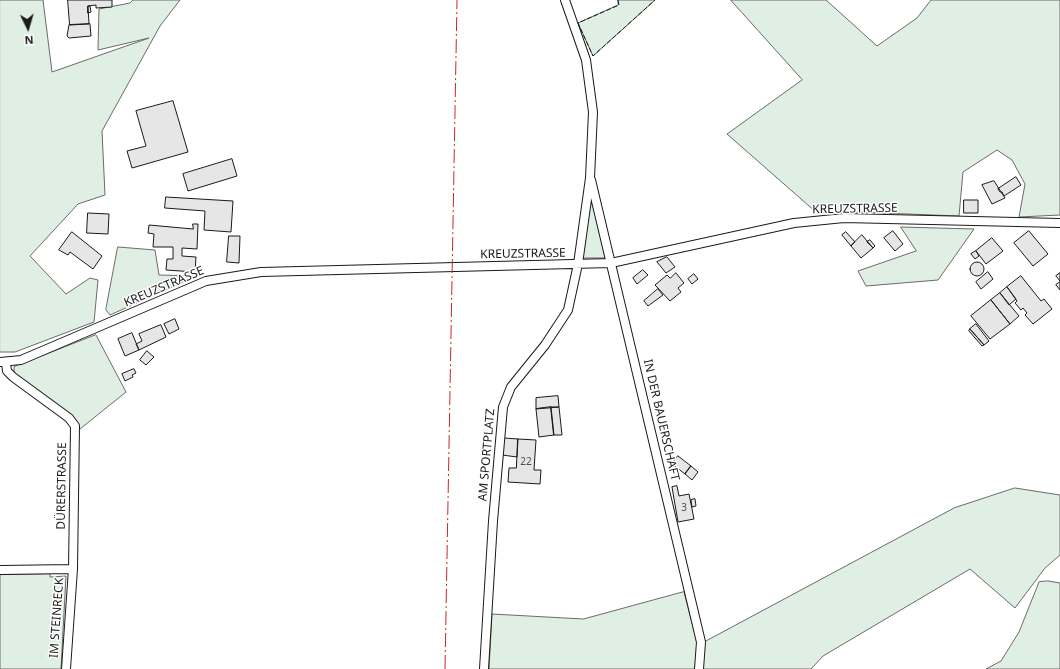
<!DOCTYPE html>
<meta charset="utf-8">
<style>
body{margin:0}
#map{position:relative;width:1060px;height:669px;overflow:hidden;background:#fff;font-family:"Noto Sans",sans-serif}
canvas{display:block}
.north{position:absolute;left:8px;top:8px;width:40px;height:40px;-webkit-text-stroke:3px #fff;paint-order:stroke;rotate:175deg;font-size:11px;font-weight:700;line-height:16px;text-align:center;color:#1a1a1a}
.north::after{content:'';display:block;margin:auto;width:14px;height:18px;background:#1a1a1a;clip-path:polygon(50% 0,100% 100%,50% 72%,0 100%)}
</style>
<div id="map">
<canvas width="1060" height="669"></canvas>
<div class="north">N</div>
</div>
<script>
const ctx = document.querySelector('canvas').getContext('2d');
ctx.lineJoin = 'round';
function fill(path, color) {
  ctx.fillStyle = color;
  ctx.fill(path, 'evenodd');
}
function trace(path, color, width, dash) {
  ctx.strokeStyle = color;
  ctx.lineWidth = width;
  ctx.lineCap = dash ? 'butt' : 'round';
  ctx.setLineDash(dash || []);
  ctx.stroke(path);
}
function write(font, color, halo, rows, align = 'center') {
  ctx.font = font + ' "Noto Sans",sans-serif';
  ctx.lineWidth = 3;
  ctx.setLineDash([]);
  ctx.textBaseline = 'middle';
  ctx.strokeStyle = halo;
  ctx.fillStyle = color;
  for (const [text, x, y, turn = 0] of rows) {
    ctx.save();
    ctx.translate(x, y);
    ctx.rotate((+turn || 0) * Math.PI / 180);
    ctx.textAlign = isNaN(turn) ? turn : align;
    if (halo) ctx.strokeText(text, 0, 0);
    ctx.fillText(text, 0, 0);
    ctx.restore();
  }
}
const green = new Path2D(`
 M 0,0 L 43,0 L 52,72 L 149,38 L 98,50 L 99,9 L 130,3 L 133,0 L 180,0 L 160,26 L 102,131 L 105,195 L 78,204 L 30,256 L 66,294 L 90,278 L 98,280 L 94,322 L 15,352 L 0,352 Z
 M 618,0 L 655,0 L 593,56 L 578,23 L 618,5 Z
 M 731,0 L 826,0 L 877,46 L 917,18 L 931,0 L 1060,0 L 1060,215 L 1019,217 L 1025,184 L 1012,160 L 997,150 L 963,172 L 959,216 L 855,212 L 817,213 L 727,134 L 802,80 Z
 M 590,200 L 593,200 L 605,258 L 583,258 Z
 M 901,227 L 974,229 L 938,280 L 866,286 L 858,271 L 916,251 Z
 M 118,247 L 155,250 L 159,275 L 196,276 L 110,315 L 106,310 Z
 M 96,335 L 126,392 L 80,429 L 70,415 L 14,374 L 14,367 Z
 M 1015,488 L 1060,495 L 1060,555 L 1045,568 L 1015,608 L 970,569 L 823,656 L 811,669 L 702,669 L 704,642 L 954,508 Z
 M 50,574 L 50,577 L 66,576 L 61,669 L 0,669 L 0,575 Z
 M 1048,581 L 1060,583 L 1060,669 L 986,669 L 1001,661 L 1019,632 L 1039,582 Z
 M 684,592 L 697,642 L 695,669 L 489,669 L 492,614 L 583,619 Z`);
const building = new Path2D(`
 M 68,0 L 112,0 L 112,7 L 96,8 L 96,5 L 88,6 L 89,24 L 70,25 Z
 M 88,6 L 90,6 L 91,12 L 88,13 Z
 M 90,24 L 91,36 L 69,38 L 67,36 L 69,25 Z
 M 173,101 L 188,152 L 132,168 L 127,151 L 146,146 L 136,111 Z
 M 232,159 L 237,176 L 188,191 L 183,174 Z
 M 1016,177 L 1021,185 L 1004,196 L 1002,192 L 1000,192 L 998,189 Z
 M 994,181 L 1005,198 L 992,204 L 982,185 Z
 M 166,197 L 233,201 L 231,232 L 204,230 L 205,211 L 165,208 Z
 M 964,200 L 978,200 L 978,213 L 964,213 Z
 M 88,213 L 109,214 L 108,234 L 87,233 Z
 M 193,224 L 198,224 L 197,249 L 182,248 L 182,256 L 196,257 L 195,272 L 166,270 L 167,259 L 173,259 L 173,247 L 153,247 L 154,234 L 148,233 L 149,225 L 193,229 Z
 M 893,231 L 903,244 L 895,251 L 884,238 Z
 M 1029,231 L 1048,254 L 1033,266 L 1014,243 Z
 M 72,232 L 102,256 L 93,269 L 70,252 L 68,255 L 59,250 Z
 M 846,232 L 855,242 L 851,246 L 842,235 Z
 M 862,235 L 873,248 L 861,258 L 851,246 Z
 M 229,236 L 240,236 L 239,263 L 227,262 Z
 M 992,238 L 1003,251 L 986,264 L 976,251 Z
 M 870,240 L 875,246 L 873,248 L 867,242 Z
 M 976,251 L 979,256 L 975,259 L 971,254 Z
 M 667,257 L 675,267 L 666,273 L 657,262 Z
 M970 269a7 7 0 1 1 14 0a7 7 0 1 1-14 0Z
 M 643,270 L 648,275 L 637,284 L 633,278 Z
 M 988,272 L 993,279 L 981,289 L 976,282 Z
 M 676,273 L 684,283 L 678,288 L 681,292 L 670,301 L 655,285 L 667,275 L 670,278 Z
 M 1060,273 L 1060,281 L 1056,276 Z
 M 694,274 L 698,279 L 692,284 L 688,279 Z
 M 1021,276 L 1041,301 L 1044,299 L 1052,309 L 1033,324 L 1025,315 L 1027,313 L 1023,308 L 1021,310 L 1015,303 L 1017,301 L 1007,287 Z
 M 1060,282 L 1060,290 L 1056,285 Z
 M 1007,287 L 1016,299 L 1009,305 L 1000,293 Z
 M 658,289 L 663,295 L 648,306 L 644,301 Z
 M 1000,293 L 1019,316 L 1010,324 L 991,300 Z
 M 991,300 L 1010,324 L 990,339 L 971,316 Z
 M 175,319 L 179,329 L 169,334 L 164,324 Z
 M 976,324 L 989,341 L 984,345 L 970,329 Z
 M 161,325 L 166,337 L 139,350 L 136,344 L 142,341 L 139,334 Z
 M 970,329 L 984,345 L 982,346 L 969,331 Z
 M 132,333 L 139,350 L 125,356 L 118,339 Z
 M 147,351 L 154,357 L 146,365 L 140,360 Z
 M 134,369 L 136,373 L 132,375 L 133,377 L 125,381 L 122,374 Z
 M 558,396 L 559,407 L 536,409 L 536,398 Z
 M 551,407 L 559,407 L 562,435 L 554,435 Z
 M 551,407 L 554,435 L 539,437 L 536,409 Z
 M 504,438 L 518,439 L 517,457 L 502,455 Z
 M 518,439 L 536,440 L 534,470 L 541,470 L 540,484 L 508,482 L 509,468 L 516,468 Z
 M 678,456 L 691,466 L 685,474 L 672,464 Z
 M 691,466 L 698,472 L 692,480 L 685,474 Z
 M 677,486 L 679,496 L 689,494 L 694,519 L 678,522 L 672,487 Z
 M 695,499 L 696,506 L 692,507 L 691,500 Z`);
const street = new Path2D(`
 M 591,180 L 701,642 L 699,669
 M 0,362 L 21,360 L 206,281 L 261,272 L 611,263 L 794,223 L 844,218 L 1060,223
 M 6,363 L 7,371 L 13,377 L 69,418 L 75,426 L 73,569 L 66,669
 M 0,570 L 73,569
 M 484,669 L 493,521 L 503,407 L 511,387 L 545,345 L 568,310 L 578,264 L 590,178 L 593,112 L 586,60 L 565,0`);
const fence = new Path2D(`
 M 618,0 L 619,5 L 578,23 L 593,56 L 655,0`);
const power = new Path2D(`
 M 445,669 L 457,0`);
const numberNames = [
 ["22",526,462],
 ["3",684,508]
];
const streetNames = [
 ["KREUZSTRASSE",855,209,-1],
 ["KREUZSTRASSE",523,254,-1],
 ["KREUZSTRASSE",164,287,-23],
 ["IN DER BAUERSCHAFT",661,420,77],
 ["AM SPORTPLATZ",487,455,-85],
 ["DÜRERSTRASSE",62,486,-89],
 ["IM STEINRECK",57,618,-86]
];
fill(green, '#e0efe3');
trace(green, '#6a6a6a', 1);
fill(building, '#e6e6e6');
trace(building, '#1a1a1a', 1);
trace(street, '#1a1a1a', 10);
trace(street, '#fff', 8);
trace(fence, '#1a1a1a', 1, [5, 2]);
trace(power, '#c62828', 1, [14, 3, 2, 3]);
write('10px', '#4d4d4d', null, numberNames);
write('12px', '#1a1a1a', '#fff', streetNames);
</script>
